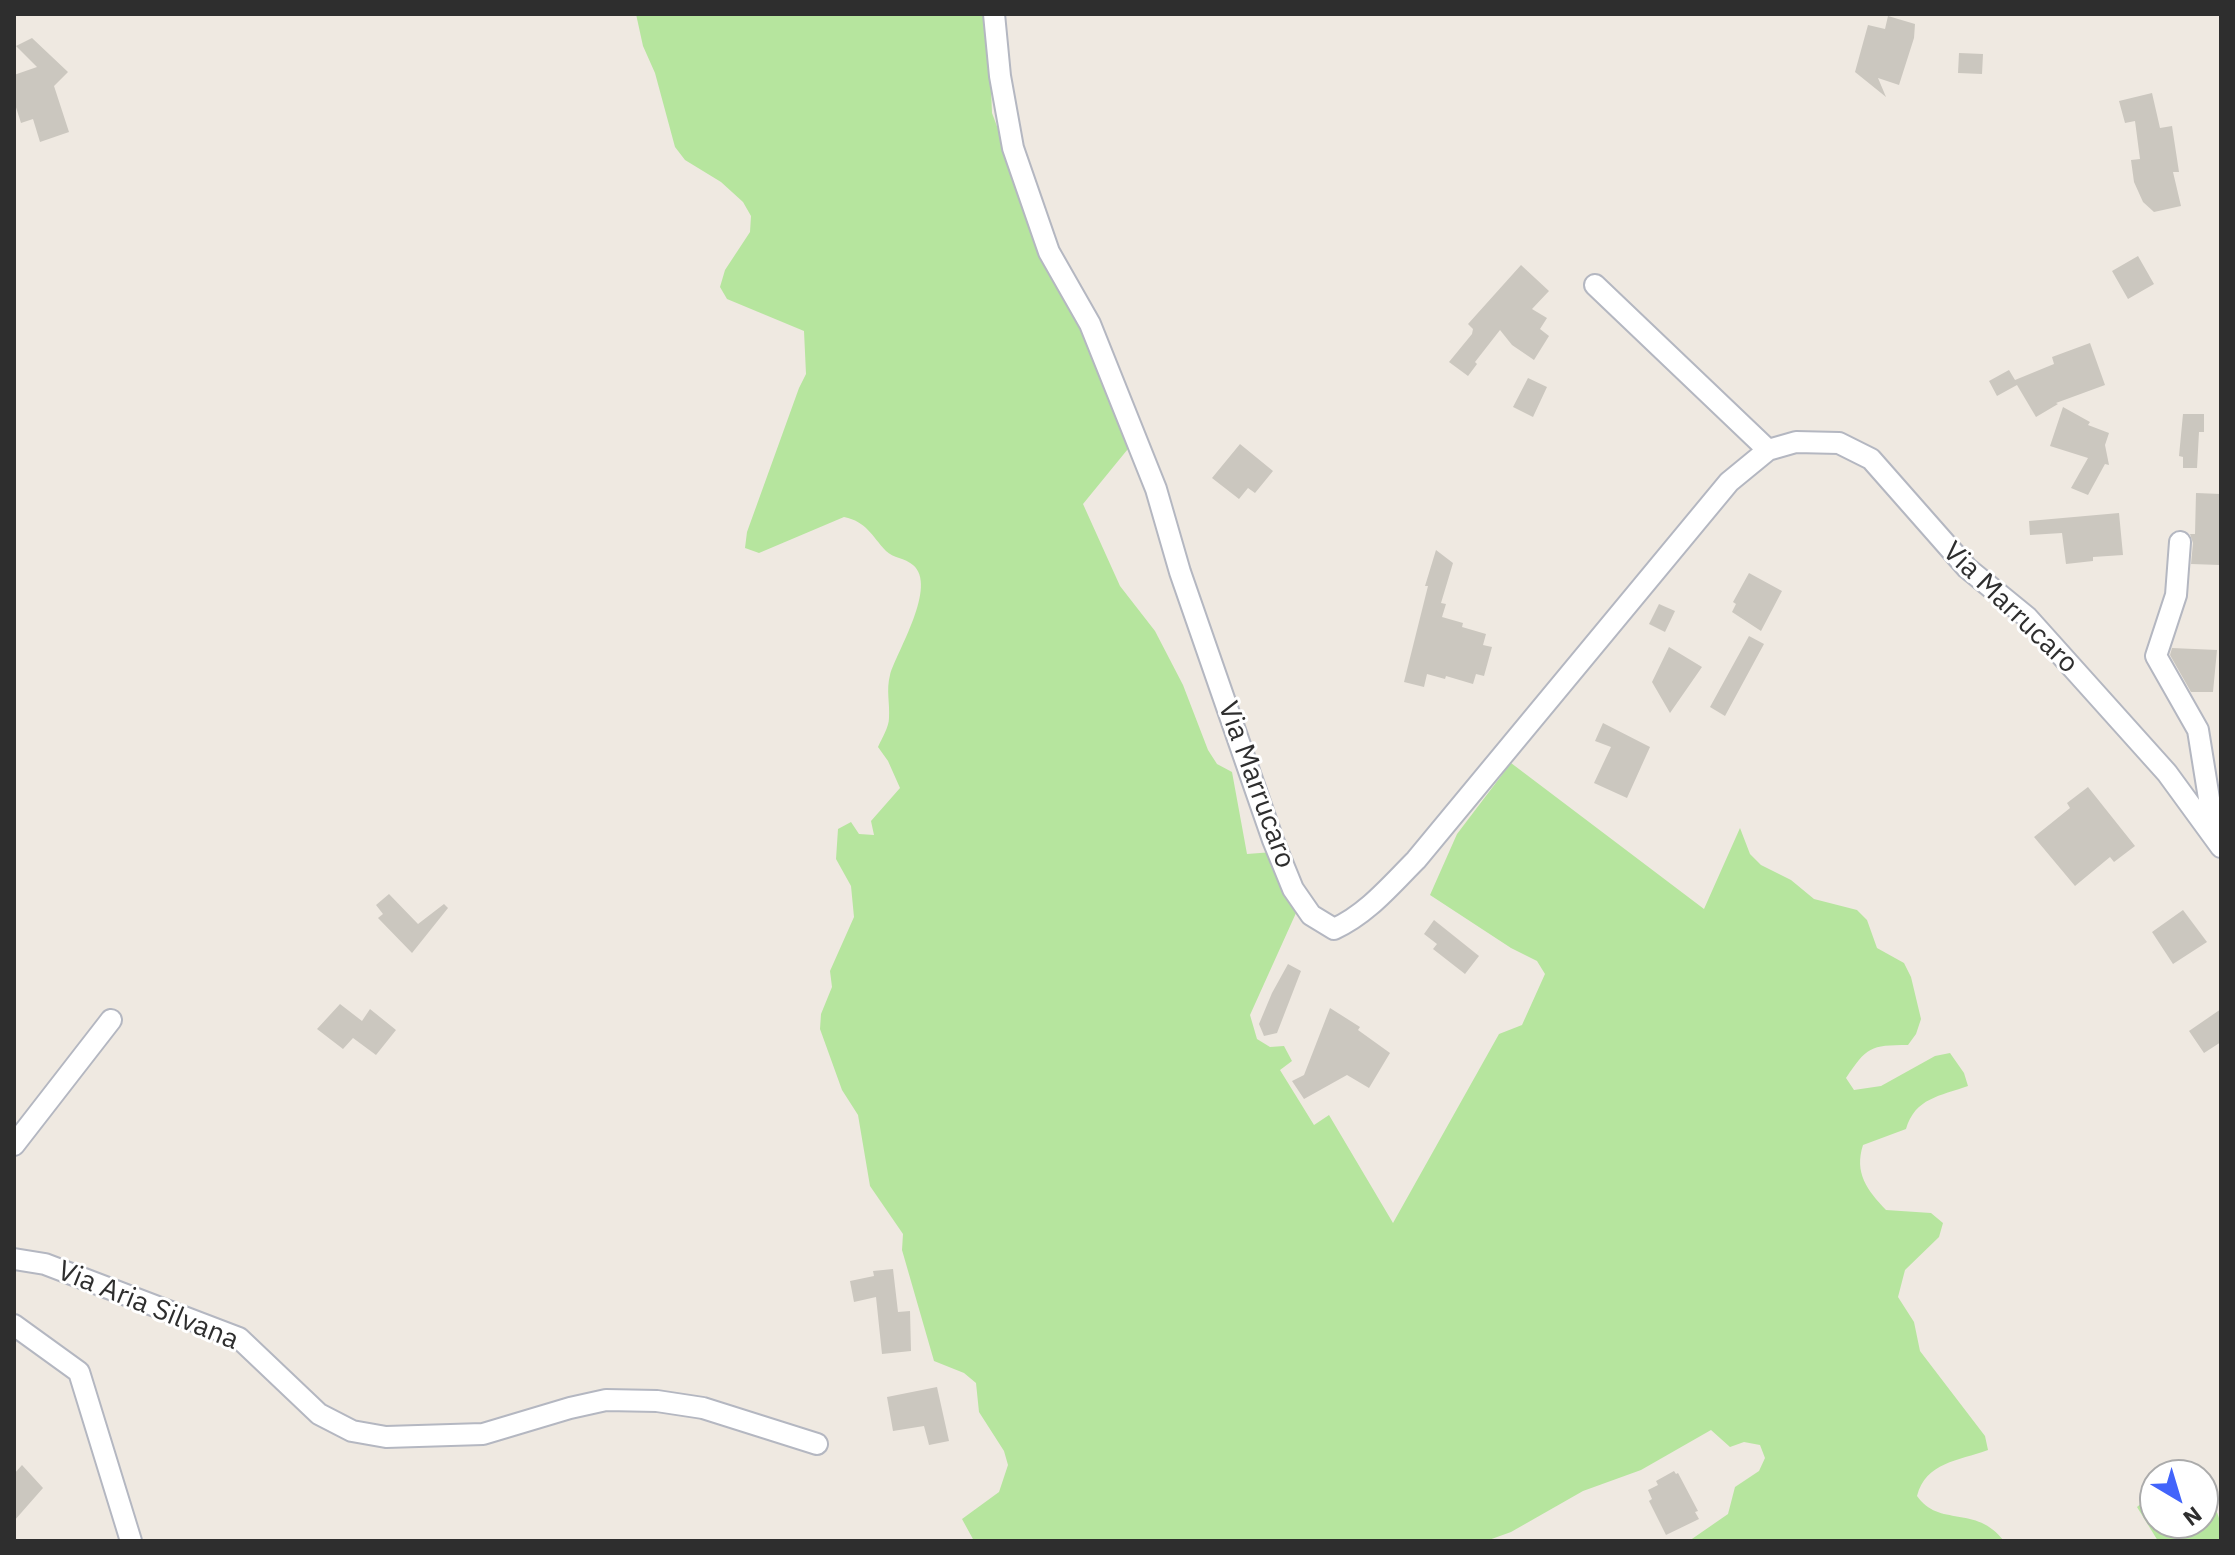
<!DOCTYPE html>
<style>
body{margin:0}
#map{position:relative;width:2235px;height:1555px;overflow:hidden;background:#efe9e1;font-family:"IBM Plex Sans",sans-serif}
canvas{display:block}
.frame{position:absolute;inset:0;border:16px solid #2e2e2e;pointer-events:none}
.north{position:absolute;left:2139px;top:1459px;width:80px;height:80px;box-sizing:border-box;background:#fff;border:2px solid #ababab;border-radius:50%;rotate:142deg;font-size:22px;font-weight:700;line-height:32px;text-align:center;color:#2e2e2e}
.north::after{content:'';display:block;margin:auto;width:28px;height:36px;background:#4264fb;clip-path:polygon(50% 0,100% 100%,50% 72%,0 100%)}
</style>
<div id="map">
<canvas width="2235" height="1555"></canvas>
<div class="frame"></div>
<div class="north">N</div>
</div>
<script>
const ctx = document.querySelector('canvas').getContext('2d');
ctx.lineJoin = 'round';
function fill(path, color) {
  ctx.fillStyle = color;
  ctx.fill(path, 'evenodd');
}
function trace(path, color, width, dash) {
  ctx.strokeStyle = color;
  ctx.lineWidth = width;
  ctx.lineCap = dash ? 'butt' : 'round';
  ctx.setLineDash(dash || []);
  ctx.stroke(path);
}
function write(font, color, halo, rows, align = 'center') {
  ctx.font = font + ' "IBM Plex Sans",sans-serif';
  ctx.lineWidth = 6;
  ctx.setLineDash([]);
  ctx.textBaseline = 'middle';
  ctx.strokeStyle = halo;
  ctx.fillStyle = color;
  for (const [text, x, y, turn = 0] of rows) {
    ctx.save();
    ctx.translate(x, y);
    ctx.rotate((+turn || 0) * Math.PI / 180);
    ctx.textAlign = isNaN(turn) ? turn : align;
    if (halo) ctx.strokeText(text, 0, 0);
    ctx.fillText(text, 0, 0);
    ctx.restore();
  }
}
const green = new Path2D(`
 M 636,14 L 988,14 L 992,113 L 1037,233 L 1075,308 L 1132,444 L 1083,504 L 1120,586 L 1155,631 L 1183,685 L 1208,750 L 1217,764 L 1232,772 L 1247,854 L 1273,852 L 1296,913 L 1250,1015 L 1257,1039 L 1270,1047 L 1284,1046 L 1292,1061 L 1280,1070 L 1314,1125 L 1329,1115 L 1393,1223 L 1499,1034 L 1522,1025 L 1545,974 L 1537,961 L 1511,948 L 1430,895 L 1457,834 L 1511,763 L 1704,909 L 1740,828 L 1750,854 L 1761,865 L 1791,880 L 1814,899 L 1857,910 L 1867,920 L 1877,948 L 1904,963 L 1911,977 L 1921,1019 L 1916,1034 L 1908,1045 C 1870,1045 1867,1047 1846,1078 L 1854,1090 L 1881,1086 L 1935,1056 L 1950,1053 L 1964,1073 L 1968,1086 C 1940,1096 1915,1098 1906,1129 L 1863,1145 C 1854,1173 1867,1190 1886,1210 L 1931,1213 L 1943,1223 L 1939,1237 L 1905,1270 L 1898,1297 L 1914,1322 L 1920,1351 L 1985,1436 L 1988,1450 C 1958,1461 1926,1462 1917,1496 C 1939,1528 1976,1504 2004,1541 L 1689,1541 L 1728,1514 L 1735,1487 L 1759,1471 L 1765,1458 L 1760,1445 L 1744,1442 L 1730,1447 L 1711,1430 L 1641,1470 L 1583,1491 L 1511,1532 L 1486,1541 L 974,1541 L 962,1519 L 999,1492 L 1008,1465 L 1004,1451 L 979,1412 L 976,1383 L 964,1373 L 934,1361 L 902,1250 L 903,1234 L 870,1186 L 858,1115 L 842,1090 L 820,1029 L 821,1014 L 832,987 L 830,971 L 854,917 L 851,886 L 836,859 L 838,829 L 851,822 L 859,834 L 874,835 L 871,821 L 900,788 L 888,761 L 878,747 C 882,738 889,727 889,718 C 890,702 886,691 890,675 C 897,651 938,586 913,565 C 905,558 893,558 886,551 C 871,535 867,522 844,517 L 759,553 L 745,548 L 747,532 L 799,388 L 806,374 L 804,331 L 727,299 L 720,287 L 725,270 L 750,232 L 751,216 L 743,202 L 721,182 L 685,160 L 675,147 L 655,73 L 643,46 Z
 M 2155,1492 L 2155,1523 L 2203,1523 L 2203,1496 C 2220,1509 2221,1521 2221,1541 L 2158,1541 L 2137,1507 Z`);
const building = new Path2D(`
 M 1888,16 L 1915,24 L 1914,38 L 1899,85 L 1878,78 L 1886,97 L 1855,72 L 1868,25 L 1885,29 Z
 M 32,38 L 68,72 L 54,86 L 69,132 L 40,142 L 33,119 L 21,123 L 14,101 L 14,75 L 37,67 L 16,46 Z
 M 1959,53 L 1983,54 L 1982,74 L 1958,73 Z
 M 2152,93 L 2160,128 L 2172,126 L 2179,172 L 2173,172 L 2181,206 L 2154,212 L 2143,202 L 2134,182 L 2131,160 L 2140,159 L 2135,121 L 2125,123 L 2119,101 Z
 M 2138,256 L 2154,284 L 2128,299 L 2112,271 Z
 M 1521,265 L 1549,291 L 1532,309 L 1547,318 L 1540,329 L 1549,336 L 1534,360 L 1512,345 L 1500,330 L 1475,362 L 1477,364 L 1468,376 L 1449,362 L 1472,334 L 1473,329 L 1468,324 Z
 M 2090,343 L 2105,385 L 2056,403 L 2058,404 L 2036,417 L 2017,385 L 1997,396 L 1989,381 L 2009,370 L 2015,380 L 2054,364 L 2052,357 Z
 M 1528,378 L 1547,387 L 1533,417 L 1513,407 Z
 M 2063,407 L 2090,422 L 2088,425 L 2109,433 L 2105,445 L 2109,465 L 2105,464 L 2088,495 L 2071,488 L 2088,458 L 2050,446 Z
 M 2183,414 L 2204,414 L 2204,432 L 2199,432 L 2197,468 L 2183,468 L 2183,457 L 2179,456 Z
 M 1240,444 L 1273,471 L 1255,493 L 1248,488 L 1239,499 L 1212,478 Z
 M 2196,493 L 2221,494 L 2220,565 L 2191,564 L 2193,543 L 2190,534 L 2195,534 Z
 M 2119,513 L 2123,555 L 2093,557 L 2093,561 L 2066,564 L 2062,533 L 2030,535 L 2029,521 Z
 M 1436,550 L 1453,563 L 1441,603 L 1446,604 L 1442,617 L 1463,623 L 1462,627 L 1486,634 L 1483,645 L 1492,647 L 1484,676 L 1476,674 L 1473,684 L 1446,676 L 1445,679 L 1427,674 L 1424,687 L 1404,682 L 1428,586 L 1425,586 Z
 M 1749,573 L 1782,591 L 1761,631 L 1732,612 L 1736,604 L 1733,602 Z
 M 1659,604 L 1675,611 L 1665,632 L 1649,624 Z
 M 1749,636 L 1764,644 L 1725,716 L 1710,707 Z
 M 1669,647 L 1702,667 L 1670,713 L 1652,682 Z
 M 2172,648 L 2217,650 L 2213,692 L 2191,692 L 2170,655 Z
 M 1603,723 L 1650,747 L 1627,798 L 1594,783 L 1611,747 L 1595,741 Z
 M 2088,787 L 2135,846 L 2114,862 L 2110,857 L 2075,886 L 2034,837 L 2070,808 L 2067,803 Z
 M 389,894 L 418,924 L 444,904 L 448,908 L 412,953 L 378,918 L 383,914 L 376,905 Z
 M 2183,910 L 2207,942 L 2173,964 L 2152,932 Z
 M 1434,920 L 1479,956 L 1465,974 L 1433,949 L 1437,944 L 1424,934 Z
 M 1288,964 L 1301,971 L 1277,1033 L 1264,1036 L 1259,1024 L 1272,993 Z
 M 340,1004 L 362,1021 L 370,1009 L 396,1030 L 376,1055 L 353,1038 L 343,1049 L 317,1029 Z
 M 1330,1008 L 1360,1027 L 1358,1030 L 1390,1053 L 1369,1088 L 1347,1075 L 1304,1099 L 1292,1081 L 1304,1075 Z
 M 2221,1009 L 2221,1042 L 2204,1053 L 2189,1031 Z
 M 893,1269 L 898,1312 L 910,1311 L 911,1351 L 882,1354 L 876,1297 L 854,1302 L 850,1281 L 874,1276 L 873,1271 Z
 M 937,1387 L 949,1441 L 929,1445 L 924,1426 L 893,1431 L 887,1397 Z
 M 22,1465 L 43,1488 L 14,1521 L 14,1474 Z
 M 1674,1471 L 1676,1474 L 1678,1473 L 1698,1511 L 1695,1512 L 1699,1519 L 1666,1535 L 1649,1501 L 1652,1499 L 1648,1490 L 1658,1485 L 1656,1481 Z`);
const minor = new Path2D(`
 M 994,14 L 1000,76 L 1013,148 L 1049,252 L 1090,324 L 1156,489 L 1180,572 L 1273,840 L 1293,889 L 1311,915 L 1334,929 C 1367,914 1390,886 1416,860 L 1729,482 L 1768,450 L 1796,442 L 1839,443 L 1871,459 L 1967,568 L 2027,617 L 2167,773 L 2221,847
 M 1595,285 L 1768,450
 M 2180,542 L 2176,595 L 2156,656 L 2198,730 L 2215,836
 M 14,1145 L 111,1020
 M 14,1259 L 45,1264 L 239,1338 L 319,1414 L 352,1431 L 386,1437 L 483,1434 L 570,1408 L 606,1400 L 657,1401 L 703,1408 L 817,1444
 M 14,1325 L 79,1372 L 131,1541`);
const streetNames = [
 ["Via Marrucaro",2010,608,44],
 ["Via Marrucaro",1256,785,70],
 ["Via Aria Silvana",148,1306,22]
];
fill(green, '#b6e59e');
fill(building, '#cbc7bf');
trace(minor, '#b4b7c1', 24);
trace(minor, '#fff', 20);
write('28px', '#2e2e2e', '#fff', streetNames);
</script>
